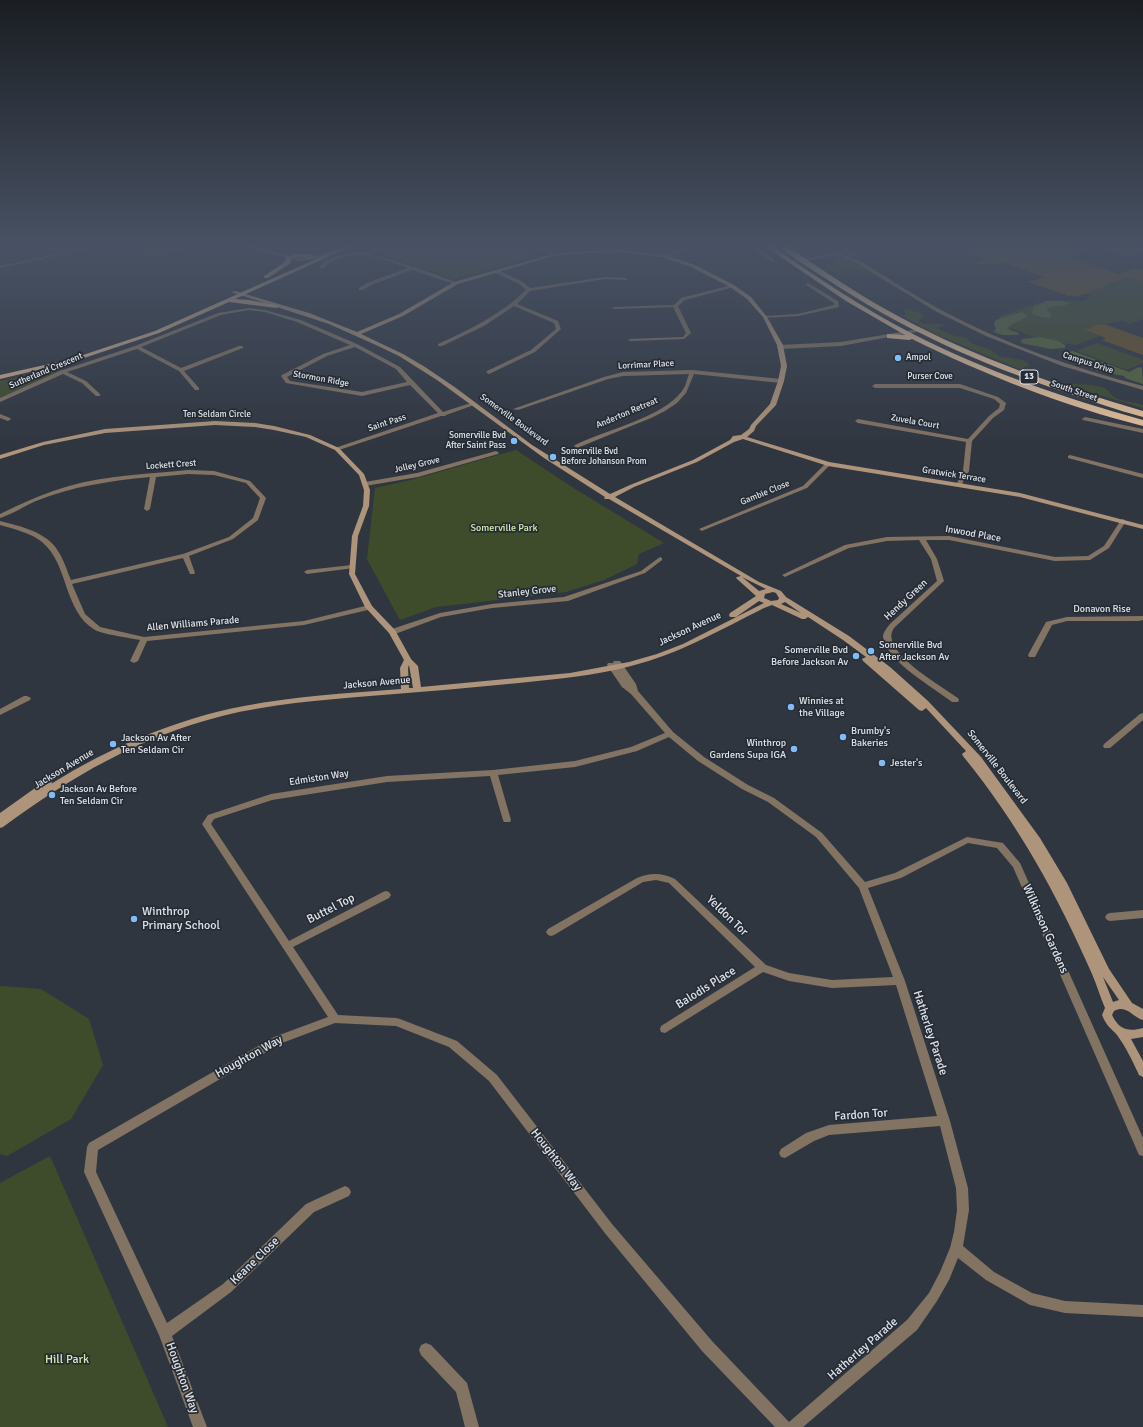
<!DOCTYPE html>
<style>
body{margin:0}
canvas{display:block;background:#303640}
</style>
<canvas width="1143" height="1427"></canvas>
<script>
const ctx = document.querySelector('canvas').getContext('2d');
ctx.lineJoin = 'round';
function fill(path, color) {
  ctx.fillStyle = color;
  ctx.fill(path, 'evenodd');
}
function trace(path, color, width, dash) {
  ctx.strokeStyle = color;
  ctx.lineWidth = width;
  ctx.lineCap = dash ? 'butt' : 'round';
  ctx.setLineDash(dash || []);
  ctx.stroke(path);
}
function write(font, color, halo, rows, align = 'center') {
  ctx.font = font + ' Signika,sans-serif';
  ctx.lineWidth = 3.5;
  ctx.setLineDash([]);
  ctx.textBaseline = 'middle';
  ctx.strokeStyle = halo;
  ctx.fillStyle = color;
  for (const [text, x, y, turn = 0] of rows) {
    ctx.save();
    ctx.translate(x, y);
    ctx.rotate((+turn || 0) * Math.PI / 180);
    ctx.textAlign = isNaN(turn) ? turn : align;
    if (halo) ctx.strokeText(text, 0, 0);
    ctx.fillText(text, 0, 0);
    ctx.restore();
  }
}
const green = new Path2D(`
 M 367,247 L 524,247 L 530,258 L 454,278 L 364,248 Z
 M 835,258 L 850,260 L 878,277 L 860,272 L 854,268 L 845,269 L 844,273 L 838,274 L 824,266 L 830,266 L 838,260 Z
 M 1129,277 L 1143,282 L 1143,319 L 1129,324 L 1124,321 L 1091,326 L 1093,328 L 1084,330 L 1099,336 L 1076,345 L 1041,340 L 1009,327 L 999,317 L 1044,301 L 1085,301 L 1091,296 L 1086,293 Z
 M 907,309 L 922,314 L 922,318 L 918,321 C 929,328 936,321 947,326 L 940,326 L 937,328 L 952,335 L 966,338 L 971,343 L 991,350 L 1001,357 L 1023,360 L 1030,365 L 1022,368 L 1022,370 L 938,335 L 901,315 L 906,315 L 904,310 Z
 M 1097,343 L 1143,360 L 1143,363 L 1127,370 L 1077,351 Z
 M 60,366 L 62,371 L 0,398 L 0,381 L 20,377 Z
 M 1063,384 C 1071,384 1099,384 1106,389 C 1110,392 1112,397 1118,399 C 1126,402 1135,402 1143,405 L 1143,408 Z
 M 516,450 L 575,489 L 664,543 L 639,554 L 637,564 L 604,580 L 566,592 L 436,607 L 400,620 L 367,559 L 375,488 L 411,480 Z
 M 0,986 L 41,989 L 89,1019 L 103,1065 L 71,1119 L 7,1156 L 0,1154 Z
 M 50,1156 L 168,1427 L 0,1427 L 0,1183 Z`);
const forest = new Path2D(`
 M 1047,301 L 1062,301 L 1070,303 C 1062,308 1055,304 1046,309 L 1052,315 L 1049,318 L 1042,317 L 1032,314 L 1033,307 Z
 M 1022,312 L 1027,315 L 1027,317 L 1014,323 L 1008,328 L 1010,330 L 1019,333 L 1018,335 L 1003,335 L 994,332 L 996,328 L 994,324 L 995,321 L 1001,318 Z
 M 1040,337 L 1058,341 L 1065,345 L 1065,348 L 1051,349 L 1021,343 L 1022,339 Z
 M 1073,351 L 1129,372 L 1139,367 L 1142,368 L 1143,384 L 1125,378 L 1124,376 L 1098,371 L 1064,358 L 1063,356 L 1068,352 Z`);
const building = new Path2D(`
 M 145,247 L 180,247 L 181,250 L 157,256 L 155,254 L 150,255 L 142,249 L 147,248 Z
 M 984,247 L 1001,247 L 1008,249 L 1017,247 L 1092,247 L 1092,248 L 1068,257 L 1119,274 L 1135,268 L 1143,270 L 1143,282 L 1128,277 L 1076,297 L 1072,295 L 1069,296 L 1028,282 L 1044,277 L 1002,262 L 997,264 L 975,264 L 975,263 L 985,259 L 967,253 Z
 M 1103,247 L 1117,247 L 1122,250 L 1126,249 L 1126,247 L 1143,247 L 1143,253 L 1130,257 L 1103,249 Z
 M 1104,324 L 1143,338 L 1143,355 L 1102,340 L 1106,338 L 1084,330 L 1093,328 L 1090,326 Z`);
const street = new Path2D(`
 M 90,247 L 97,247 L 0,268 L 0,266 Z
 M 538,247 L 543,247 L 555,255 L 551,256 Z
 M 686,247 L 694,247 L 666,257 L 662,256 Z
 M 752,247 L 757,247 L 776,261 L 772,262 Z
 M 1118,247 L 1124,247 L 1125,248 L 1123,249 Z
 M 845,251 L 855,252 L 856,256 L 849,257 L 860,261 C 887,277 913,295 941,310 C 1005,344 1073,368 1143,386 L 1143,390 L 1062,366 L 986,336 L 937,312 L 856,263 L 838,255 L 790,263 L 788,262 ZM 845,253 L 851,254 L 845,256 L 842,254 Z
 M 362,252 L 415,267 L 458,283 L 454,284 L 412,270 L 371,285 L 363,290 L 359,290 L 359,288 L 367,283 L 408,268 C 384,260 363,249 338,259 C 332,262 327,263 323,269 L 319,268 C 328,255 347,253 362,252 Z
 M 496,271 L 500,271 L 523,282 L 530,288 L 605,277 L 626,278 L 628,279 L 626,280 L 605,279 L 530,291 L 517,304 L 558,321 L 561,329 L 535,352 L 489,374 L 486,372 L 487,371 L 531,350 L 556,329 L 554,323 L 514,306 L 484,326 L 442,346 L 438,346 L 438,344 C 471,329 500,315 526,290 L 519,284 L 496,273 Z
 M 808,283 L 838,301 L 839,307 L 798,316 L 763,318 L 763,316 L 765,316 L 798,314 L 834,305 L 834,303 L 806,285 L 806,284 Z
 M 732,285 L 734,286 L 734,287 L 685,300 L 678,306 L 691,333 L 684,339 L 630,341 L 628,340 L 630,339 L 683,337 L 686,333 L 673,307 L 614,309 L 612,308 L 614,307 L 674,305 L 681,298 Z
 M 249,308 L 265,310 L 301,320 L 357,344 L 400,367 L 443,412 L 474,402 L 477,404 L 446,415 L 445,416 L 441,416 L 339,450 L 335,450 L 335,448 L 438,413 L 410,385 L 362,396 L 286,383 L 281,376 L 282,375 L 323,354 L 350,345 L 297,322 L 265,312 L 249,310 L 221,315 L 141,347 L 181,368 L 239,346 L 243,346 L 243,348 L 184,371 L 199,388 L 199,390 L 195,390 L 179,371 L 137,349 L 67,372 L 86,381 L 100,394 L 100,396 L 96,396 L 82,383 L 63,374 L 0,402 L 0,398 L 60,371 L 135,346 L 218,313 ZM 355,347 L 396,369 L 407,382 L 362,392 L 290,381 L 287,377 L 327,356 Z
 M 919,329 L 921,330 L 921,331 L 841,346 L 780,349 L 777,347 L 780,345 L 841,342 Z
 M 692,370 L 781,379 L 784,381 L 781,383 L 694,374 L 686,393 L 677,403 L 665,411 L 651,418 L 577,448 L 574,446 L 575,445 C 605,430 662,418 682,391 C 686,386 687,379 689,374 L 623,376 L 608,379 L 518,410 L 513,409 L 604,377 L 623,372 Z
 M 960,384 L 998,397 L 1006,403 L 1004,410 L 993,418 L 972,441 L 969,471 L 961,486 L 959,487 L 956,485 L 963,471 L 966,442 L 858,423 L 855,421 L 858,419 L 968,439 L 989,416 L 999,408 L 1000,404 L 994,399 L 960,388 L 875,388 L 872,386 L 875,384 Z
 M 0,414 L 10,418 L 11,419 L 8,421 L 0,418 Z
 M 1085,417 L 1143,429 L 1143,433 L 1083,420 L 1082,419 Z
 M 496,451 L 499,453 L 498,454 L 418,477 L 365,486 L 362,484 L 365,482 L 417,473 Z
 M 1070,455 L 1143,474 L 1143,478 L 1068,458 L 1068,456 Z
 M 828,462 L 830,463 L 830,465 L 807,488 L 704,530 L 702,531 L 699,529 L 803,486 L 826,463 Z
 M 188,470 L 214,471 L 250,481 L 266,498 L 258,520 L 233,539 L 189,556 L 195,573 L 194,574 L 190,574 L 183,558 L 72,584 L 85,614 L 100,627 L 144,637 L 304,621 L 369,605 L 373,607 L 372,609 L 304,625 L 147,641 L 138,661 L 134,663 L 130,661 L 140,640 C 130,638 102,634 95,630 C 63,611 69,564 42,542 C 31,533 14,529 0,525 L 0,521 C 20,526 47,532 58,551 C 64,560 67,571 71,580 L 183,554 L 229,537 L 253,518 L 260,498 L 246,483 L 214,475 L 188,474 L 156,477 L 150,509 L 147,511 L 144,509 L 150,477 C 109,481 74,486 36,501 C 24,506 13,514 0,518 L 0,514 C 22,503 45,493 69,486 C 107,475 148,474 188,470 Z
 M 1123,519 L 1126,521 L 1109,548 L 1090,560 L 1055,561 L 949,540 L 926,540 L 937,559 L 944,581 L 895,627 C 875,649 943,687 958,698 L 959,700 L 958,702 L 952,702 C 934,688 886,661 883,637 C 883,632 887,628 890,624 L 937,581 L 931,559 L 919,540 L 887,541 L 849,548 L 787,576 L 785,577 L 782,575 L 845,545 L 887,537 L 949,536 L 1055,557 L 1088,556 L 1104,546 L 1121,520 Z
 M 660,557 L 662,558 L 662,560 L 645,573 L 568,601 L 492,608 L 441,617 L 395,634 L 392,634 L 388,632 L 389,630 L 440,613 L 492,604 L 564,597 L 641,571 Z
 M 352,565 L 355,567 L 354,568 L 307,574 L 304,572 L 307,570 Z
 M 1143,616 L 1143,620 L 1139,621 L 1067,621 L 1052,625 L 1035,657 L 1029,657 L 1028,655 L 1046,622 L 1067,617 Z
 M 614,661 L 620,661 L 636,684 L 638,691 L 673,732 L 704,757 L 748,785 L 774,798 L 822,833 L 865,882 L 895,873 L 967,837 L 1003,843 L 1020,863 L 1143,1138 L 1143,1156 L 1139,1155 L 1013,867 L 997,848 L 968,843 L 901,878 L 868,888 L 905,981 L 950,1121 L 968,1188 L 969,1210 L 963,1246 L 994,1272 L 1032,1293 L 1065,1301 L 1143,1305 L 1143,1317 L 1065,1313 L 1030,1305 L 986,1280 L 958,1258 L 949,1280 L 937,1301 L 917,1330 L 803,1427 L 775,1427 L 702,1351 L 604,1232 L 489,1081 L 449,1047 L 396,1026 L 335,1023 L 282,1043 L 98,1150 L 96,1172 L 167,1323 L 223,1284 L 306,1204 L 345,1186 L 349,1188 L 351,1192 L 349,1196 L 314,1212 L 231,1292 L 172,1336 L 207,1427 L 193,1427 L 159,1335 L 84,1172 L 87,1147 L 89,1143 L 274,1037 L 328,1017 L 202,824 L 208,815 L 271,794 L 387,776 L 493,770 L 575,761 L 631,747 L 665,733 L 631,694 L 622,687 L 607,665 L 608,663 L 613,663 ZM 669,737 L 698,761 L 742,789 L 768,802 L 816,837 L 859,888 L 893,977 L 832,980 L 789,973 L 766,965 L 675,879 C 662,873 651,872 637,878 L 548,929 L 546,932 L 548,935 L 551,936 L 554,935 L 643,882 L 656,880 L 669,883 L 755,967 L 661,1026 L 660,1029 L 661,1032 L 665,1033 L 763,972 L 789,981 L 832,988 L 896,985 L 937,1116 L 829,1125 L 806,1133 L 781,1149 L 779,1153 L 781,1157 L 785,1158 L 814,1141 L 829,1135 L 940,1126 L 956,1188 L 957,1210 L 954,1232 L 950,1248 L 940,1272 L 929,1293 L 907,1320 L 789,1422 L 712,1341 L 612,1224 L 497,1075 L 457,1041 L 400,1019 L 396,1018 L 338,1015 L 293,947 L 389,898 L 391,895 L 389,892 L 386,891 L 383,892 L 289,941 L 211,824 L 214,819 L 272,800 L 387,782 L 490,776 L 503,820 L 504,822 L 510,822 L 511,820 L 498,775 L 575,767 L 637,751 Z
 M 24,696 L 27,696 L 31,698 L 30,700 L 0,715 L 0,709 Z
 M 1143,713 L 1143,720 L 1110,748 L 1104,748 L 1103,746 L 1104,744 L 1140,714 Z
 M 1143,910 L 1143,918 L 1110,921 L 1107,920 L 1105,917 L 1107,914 L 1110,913 Z
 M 426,1343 L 431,1345 L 467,1383 L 479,1427 L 465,1427 L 456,1392 L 421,1355 L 419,1350 L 421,1345 Z`);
const secondary = new Path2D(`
 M 248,247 L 255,247 L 301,259 L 313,257 L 337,250 L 339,251 L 316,259 L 301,261 Z
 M 623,250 L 664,255 L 695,265 L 734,285 L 751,297 L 767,317 L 783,345 L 787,366 L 784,381 L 776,405 L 756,426 L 754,431 L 747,437 L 829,462 L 1020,493 L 1143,525 L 1143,529 L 1020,497 L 828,466 L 743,439 L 734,442 L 697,462 L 634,487 L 615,497 L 759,582 L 781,591 L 786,597 L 849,636 L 890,667 L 928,701 L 981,757 L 1040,838 L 1067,883 L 1109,969 L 1132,1003 L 1143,1009 L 1143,1020 C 1132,1017 1127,1004 1114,1011 L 1112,1015 C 1119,1030 1129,1032 1143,1028 L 1143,1037 L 1131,1039 L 1143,1061 L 1143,1077 L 1139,1075 C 1133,1062 1126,1047 1117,1035 C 1110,1027 1107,1027 1102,1015 L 1105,1008 C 1100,997 1097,985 1092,974 C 1057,894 1018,824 963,756 L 962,754 L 966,751 L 926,708 L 922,711 L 919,710 L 863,661 L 862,659 L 866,657 L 843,640 L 808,617 L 805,619 L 802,619 L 772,605 L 764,608 C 720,630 679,654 631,666 C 594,676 556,679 519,683 C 469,688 419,692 370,696 C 320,700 270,704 222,716 C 139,737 71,777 3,827 L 0,828 L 0,813 L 45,781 L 51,781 L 52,783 L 51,784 C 110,747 176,719 244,706 C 296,696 349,693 401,689 L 400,668 L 404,660 L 389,633 L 365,607 L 349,574 L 352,536 L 363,506 L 364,490 L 359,475 L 335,450 L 306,437 L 274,430 L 255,427 L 215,425 L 105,433 L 44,445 L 0,459 L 0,455 L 43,442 L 105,429 L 215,421 L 255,423 L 274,426 L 310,435 L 339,448 L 364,474 L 370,490 L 369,506 L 358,536 L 355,574 L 372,606 L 395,630 L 411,659 L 418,666 L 421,687 L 570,673 L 629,662 L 657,654 L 683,644 L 764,603 L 759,601 L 736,617 L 730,617 L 729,615 L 730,613 L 756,596 L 736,578 L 737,577 L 741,576 L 609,499 L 605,499 L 604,498 L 605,497 L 544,458 L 437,380 L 399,356 L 376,345 L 329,324 L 231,292 L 235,291 L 309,313 L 357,332 L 399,314 L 454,282 L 553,254 L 585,251 ZM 623,252 L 663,257 L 691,267 L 730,287 L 747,299 L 763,317 L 777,345 L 781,366 L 778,381 L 770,404 L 751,425 L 749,429 L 741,435 L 733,436 L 730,440 L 693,460 L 630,485 L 610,494 L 532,445 L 456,388 L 425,367 L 403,354 L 361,334 L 403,316 L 458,284 L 553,256 L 585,253 ZM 742,577 L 766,589 L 759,591 ZM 773,592 L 776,593 L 779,598 L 778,600 L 771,601 L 764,598 L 765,594 ZM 785,602 L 801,613 L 781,604 ZM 409,665 L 413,688 L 409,688 L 408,668 ZM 1103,977 L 1119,1000 L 1113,1002 Z`);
const primary = new Path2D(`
 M 343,247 L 350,247 L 235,299 L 249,300 L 275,305 L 278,307 L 277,308 L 229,302 L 159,333 L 75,361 L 0,379 L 0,375 L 71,359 L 155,331 Z
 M 292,254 L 312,254 L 315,256 L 312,258 L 290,257 L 292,260 L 289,264 L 268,278 L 264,278 L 264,276 L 285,262 L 286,257 L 290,257 Z`);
const highway = new Path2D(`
 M 766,247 L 773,247 C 818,278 863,308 911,333 C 985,371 1064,398 1143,420 L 1143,426 C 1064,406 985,375 912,339 L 909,340 L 887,338 L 887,334 L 905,335 L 846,301 Z
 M 781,247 L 788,247 C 824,271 860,296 898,316 C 975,358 1059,386 1143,411 L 1143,417 C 1117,410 1091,401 1065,392 C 980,364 900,328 825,278 C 813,270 790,257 781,247 Z`);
const markers = [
 [898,358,4,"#7fbdf9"],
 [514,441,4,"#7fbdf9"],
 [553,457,4,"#7fbdf9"],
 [871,651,4,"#7fbdf9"],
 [856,656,4,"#7fbdf9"],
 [791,707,4,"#7fbdf9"],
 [843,737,4,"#7fbdf9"],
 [113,744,4,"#7fbdf9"],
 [794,749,4,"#7fbdf9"],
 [882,763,4,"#7fbdf9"],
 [52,795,4,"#7fbdf9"],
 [134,919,4,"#7fbdf9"]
];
const farPoinames = [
 ["Ampol",906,358],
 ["Somerville Bvd",506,436,"right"],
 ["After Saint Pass",506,446,"right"],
 ["Somerville Bvd",561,452],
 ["Before Johanson Prom",561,462]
];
const farStreetnames = [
 ["Campus Drive",1088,363,18],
 ["Lorrimar Place",646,365,-3],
 ["Sutherland Crescent",46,371,-23],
 ["Purser Cove",930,377],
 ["Stormon Ridge",321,379,10],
 ["South Street",1074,391,19],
 ["Anderton Retreat",627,413,-23],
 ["Ten Seldam Circle",217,415],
 ["Somerville Boulevard",514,420,36],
 ["Zuvela Court",915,422,10],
 ["Saint Pass",387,423,-18],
 ["Lockett Crest",171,465,-4],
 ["Jolley Grove",417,465,-13],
 ["Gratwick Terrace",954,475,9],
 ["Gambie Close",765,493,-22]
];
const shields = [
 [1029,377,18]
];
const shieldNames = [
 ["13",1029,377]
];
const parkNames = [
 ["Somerville Park",504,528]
];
const streetNames = [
 ["Inwood Place",973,534,10],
 ["Stanley Grove",527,592,-6],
 ["Hendy Green",906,600,-43],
 ["Donavon Rise",1102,609],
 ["Allen Williams Parade",193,624,-5],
 ["Jackson Avenue",690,629,-25],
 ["Jackson Avenue",377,683,-5],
 ["Somerville Boulevard",997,767,52],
 ["Jackson Avenue",64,769,-31],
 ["Edmiston Way",319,778,-9]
];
const poiNames = [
 ["Somerville Bvd",879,645],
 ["After Jackson Av",879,657],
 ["Somerville Bvd",848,650,"right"],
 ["Before Jackson Av",848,662,"right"],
 ["Winnies at",799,701],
 ["the Village",799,713],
 ["Brumby's",851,731],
 ["Bakeries",851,743],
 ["Jackson Av After",121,738],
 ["Ten Seldam Cir",121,750],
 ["Winthrop",786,743,"right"],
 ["Gardens Supa IGA",786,755,"right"],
 ["Jester's",890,763],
 ["Jackson Av Before",60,789],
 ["Ten Seldam Cir",60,801]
];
const nearStreetnames = [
 ["Buttel Top",331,909,-27],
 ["Yeldon Tor",727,916,44],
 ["Wilkinson Gardens",1045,929,66],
 ["Balodis Place",706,988,-32],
 ["Hatherley Parade",930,1033,72],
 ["Houghton Way",249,1057,-29],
 ["Fardon Tor",861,1115,-4],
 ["Houghton Way",556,1160,52],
 ["Keane Close",255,1261,-44],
 ["Hatherley Parade",863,1349,-41],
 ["Houghton Way",182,1378,70]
];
const nearPoinames = [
 ["Winthrop",142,912],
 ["Primary School",142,926]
];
const nearParknames = [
 ["Hill Park",67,1360]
];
fill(green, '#3f4c2c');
fill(forest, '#56673c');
fill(building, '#6c5228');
fill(street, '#827363');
fill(secondary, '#ad947b');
fill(primary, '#ceae8d');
fill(highway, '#ebc69e');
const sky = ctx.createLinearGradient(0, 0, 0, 447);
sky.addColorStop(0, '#1a1e23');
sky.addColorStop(0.55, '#485264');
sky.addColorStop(1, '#48526400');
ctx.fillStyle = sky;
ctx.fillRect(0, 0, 1143, 447);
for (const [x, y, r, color] of markers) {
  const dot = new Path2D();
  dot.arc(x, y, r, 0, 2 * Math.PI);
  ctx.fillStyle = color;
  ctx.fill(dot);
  trace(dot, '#262c35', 1.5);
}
write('9px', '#dfe3e9', '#262c35', farPoinames, 'left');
write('9px', '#dfe3e9', '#262c35', farStreetnames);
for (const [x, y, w] of shields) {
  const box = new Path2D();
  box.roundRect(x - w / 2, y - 7, w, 14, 3);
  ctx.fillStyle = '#262c35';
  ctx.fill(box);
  trace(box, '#dfe3e9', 1);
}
write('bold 9px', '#dfe3e9', null, shieldNames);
write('10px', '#d3f0a9', '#262c35', parkNames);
write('10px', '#dfe3e9', '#262c35', streetNames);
write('10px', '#dfe3e9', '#262c35', poiNames, 'left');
write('12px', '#dfe3e9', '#262c35', nearStreetnames);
write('12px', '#dfe3e9', '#262c35', nearPoinames, 'left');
write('12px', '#d3f0a9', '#262c35', nearParknames);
</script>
